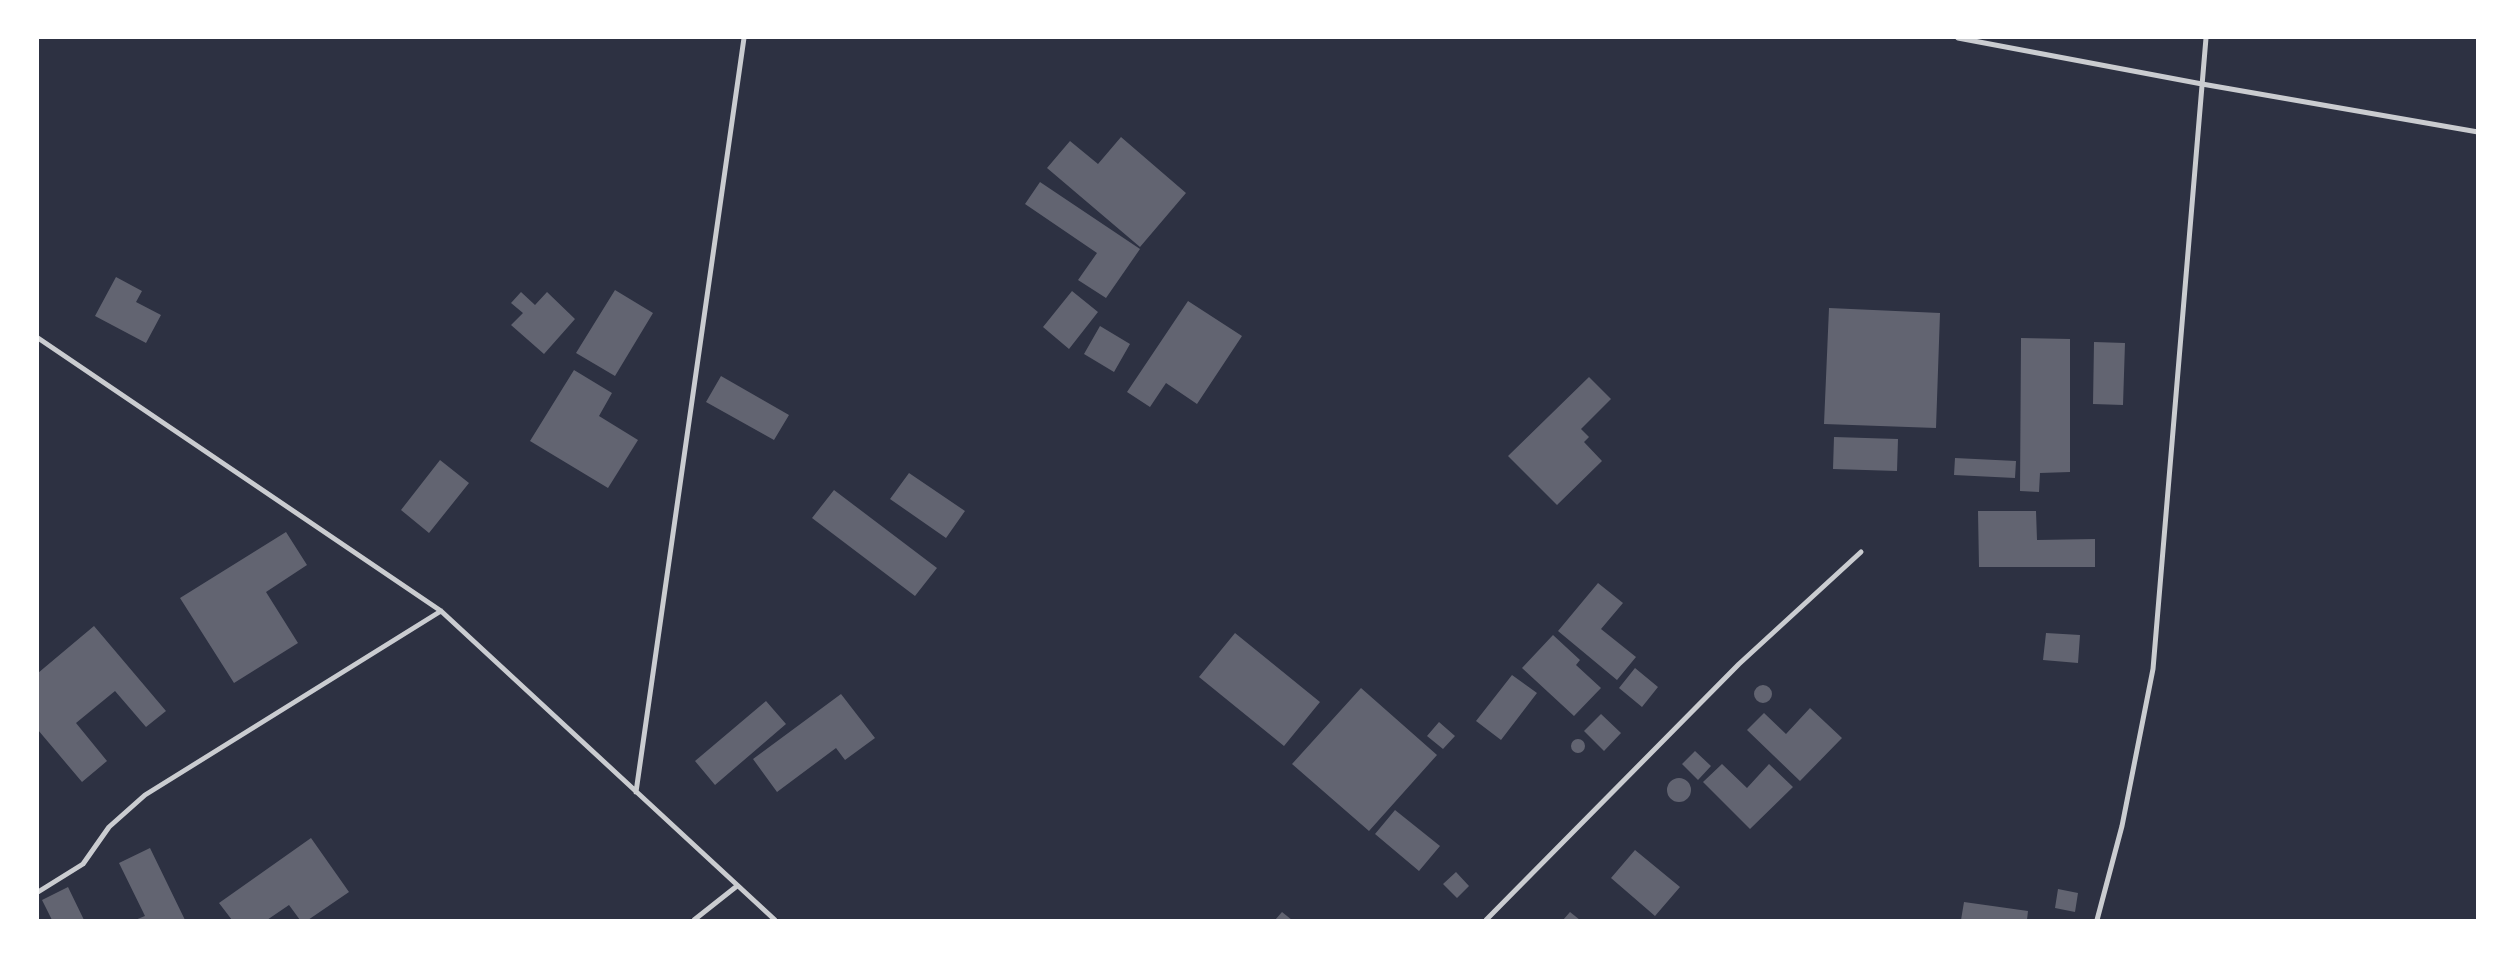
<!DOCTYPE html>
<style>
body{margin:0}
#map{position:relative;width:2515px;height:958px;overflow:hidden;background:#2d3142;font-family:Signika,sans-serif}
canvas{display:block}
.frame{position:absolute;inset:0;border:39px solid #fff;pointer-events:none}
</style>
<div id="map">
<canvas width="2515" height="958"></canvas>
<div class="frame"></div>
</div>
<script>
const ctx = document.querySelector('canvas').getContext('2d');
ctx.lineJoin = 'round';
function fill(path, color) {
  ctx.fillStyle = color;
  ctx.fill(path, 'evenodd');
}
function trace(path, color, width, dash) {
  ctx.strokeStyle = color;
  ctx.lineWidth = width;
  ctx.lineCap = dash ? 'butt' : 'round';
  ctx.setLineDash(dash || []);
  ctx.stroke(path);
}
const building = new Path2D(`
 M 1121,137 L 1186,193 L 1140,247 L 1047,168 L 1070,141 L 1098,164 Z
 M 1040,182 L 1140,249 L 1106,298 L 1078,280 L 1097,253 L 1025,204 Z
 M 116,277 L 142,291 L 136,302 L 161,315 L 146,343 L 95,316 Z
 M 615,290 L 653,313 L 615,376 L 576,353 Z
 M 1072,291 L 1098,312 L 1069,349 L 1043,327 Z
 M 521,292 L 535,305 L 547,292 L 575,319 L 544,354 L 511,325 L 523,313 L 511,303 Z
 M 1188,301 L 1242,336 L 1197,404 L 1166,383 L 1150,407 L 1127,392 Z
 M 1829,308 L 1940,313 L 1936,428 L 1824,424 Z
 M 1100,326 L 1130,344 L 1114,372 L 1084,354 Z
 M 2021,338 L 2070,339 L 2070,472 L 2040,473 L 2039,492 L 2020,491 Z
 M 2094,342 L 2125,343 L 2123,405 L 2093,404 Z
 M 574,370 L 612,393 L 599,416 L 638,440 L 608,488 L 530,441 Z
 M 721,376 L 789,415 L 774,440 L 706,402 Z
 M 1589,377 L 1611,399 L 1581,429 L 1589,437 L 1584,442 L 1602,461 L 1557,505 L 1508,456 Z
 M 1834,437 L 1898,439 L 1897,471 L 1833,469 Z
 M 1955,458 L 2016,461 L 2015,478 L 1954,475 Z
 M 440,460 L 469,483 L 429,533 L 401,510 Z
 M 909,473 L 965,511 L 946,538 L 890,499 Z
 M 834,490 L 937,568 L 915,596 L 812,518 Z
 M 1978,511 L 2036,511 L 2037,540 L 2095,539 L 2095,567 L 1979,567 Z
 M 286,532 L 307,565 L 266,592 L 298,643 L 234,683 L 180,598 Z
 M 1598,583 L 1623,603 L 1601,629 L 1636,657 L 1617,680 L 1558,631 Z
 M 94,626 L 166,711 L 146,727 L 115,691 L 76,723 L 107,761 L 82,782 L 38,730 L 38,673 Z
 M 1235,633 L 1320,702 L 1284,746 L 1199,677 Z
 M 2046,633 L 2080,635 L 2078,663 L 2043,660 Z
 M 1553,635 L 1580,660 L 1576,665 L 1601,688 L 1574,716 L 1522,668 Z
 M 1635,668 L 1658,687 L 1642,707 L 1619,688 Z
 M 1512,675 L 1537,693 L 1501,740 L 1476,721 Z
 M1754 694a9 9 0 1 1 18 0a9 9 0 1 1-18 0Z
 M 1361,688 L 1437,755 L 1369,831 L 1292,764 Z
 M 841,694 L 875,738 L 845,760 L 836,748 L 777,792 L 753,759 Z
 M 766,701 L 786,724 L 715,785 L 695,761 Z
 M 1810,708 L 1842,738 L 1800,781 L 1747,730 L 1764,713 L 1786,734 Z
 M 1601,714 L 1621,733 L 1604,751 L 1584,731 Z
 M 1439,722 L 1455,736 L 1443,749 L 1427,736 Z
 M1571 746a7 7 0 1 1 14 0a7 7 0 1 1-14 0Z
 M 1695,751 L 1711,766 L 1698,780 L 1682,764 Z
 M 1722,764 L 1747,788 L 1769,764 L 1793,787 L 1750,829 L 1703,782 Z
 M1667 790a12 12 0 1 1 24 0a12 12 0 1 1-24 0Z
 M 1395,810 L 1440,846 L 1419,871 L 1375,834 Z
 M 311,838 L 349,892 L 308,920 L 300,920 L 289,905 L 267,920 L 232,920 L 219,903 Z
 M 150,848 L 185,920 L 135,920 L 145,916 L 119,863 Z
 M 1635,850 L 1680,887 L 1655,916 L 1611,878 Z
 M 1456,872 L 1469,886 L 1457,898 L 1443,884 Z
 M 68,887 L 84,920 L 52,920 L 42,900 Z
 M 2058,889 L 2078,893 L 2075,912 L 2055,908 Z
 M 1964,902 L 2028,911 L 2027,920 L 1961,920 Z
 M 1282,912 L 1292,920 L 1275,920 Z
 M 1570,912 L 1580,920 L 1563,920 Z`);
const minor = new Path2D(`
 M 1958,38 L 2202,84 L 2478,132
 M 38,338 L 441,611 L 775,920
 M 636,792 L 744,38
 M 38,892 L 83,864 L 109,827 L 145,795 L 441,611
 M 694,920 L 737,886
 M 1486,920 L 1739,664 L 1861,552
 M 2097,920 L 2122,826 L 2153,669 L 2206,38`);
fill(building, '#626471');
trace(minor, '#caccd0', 5);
</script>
